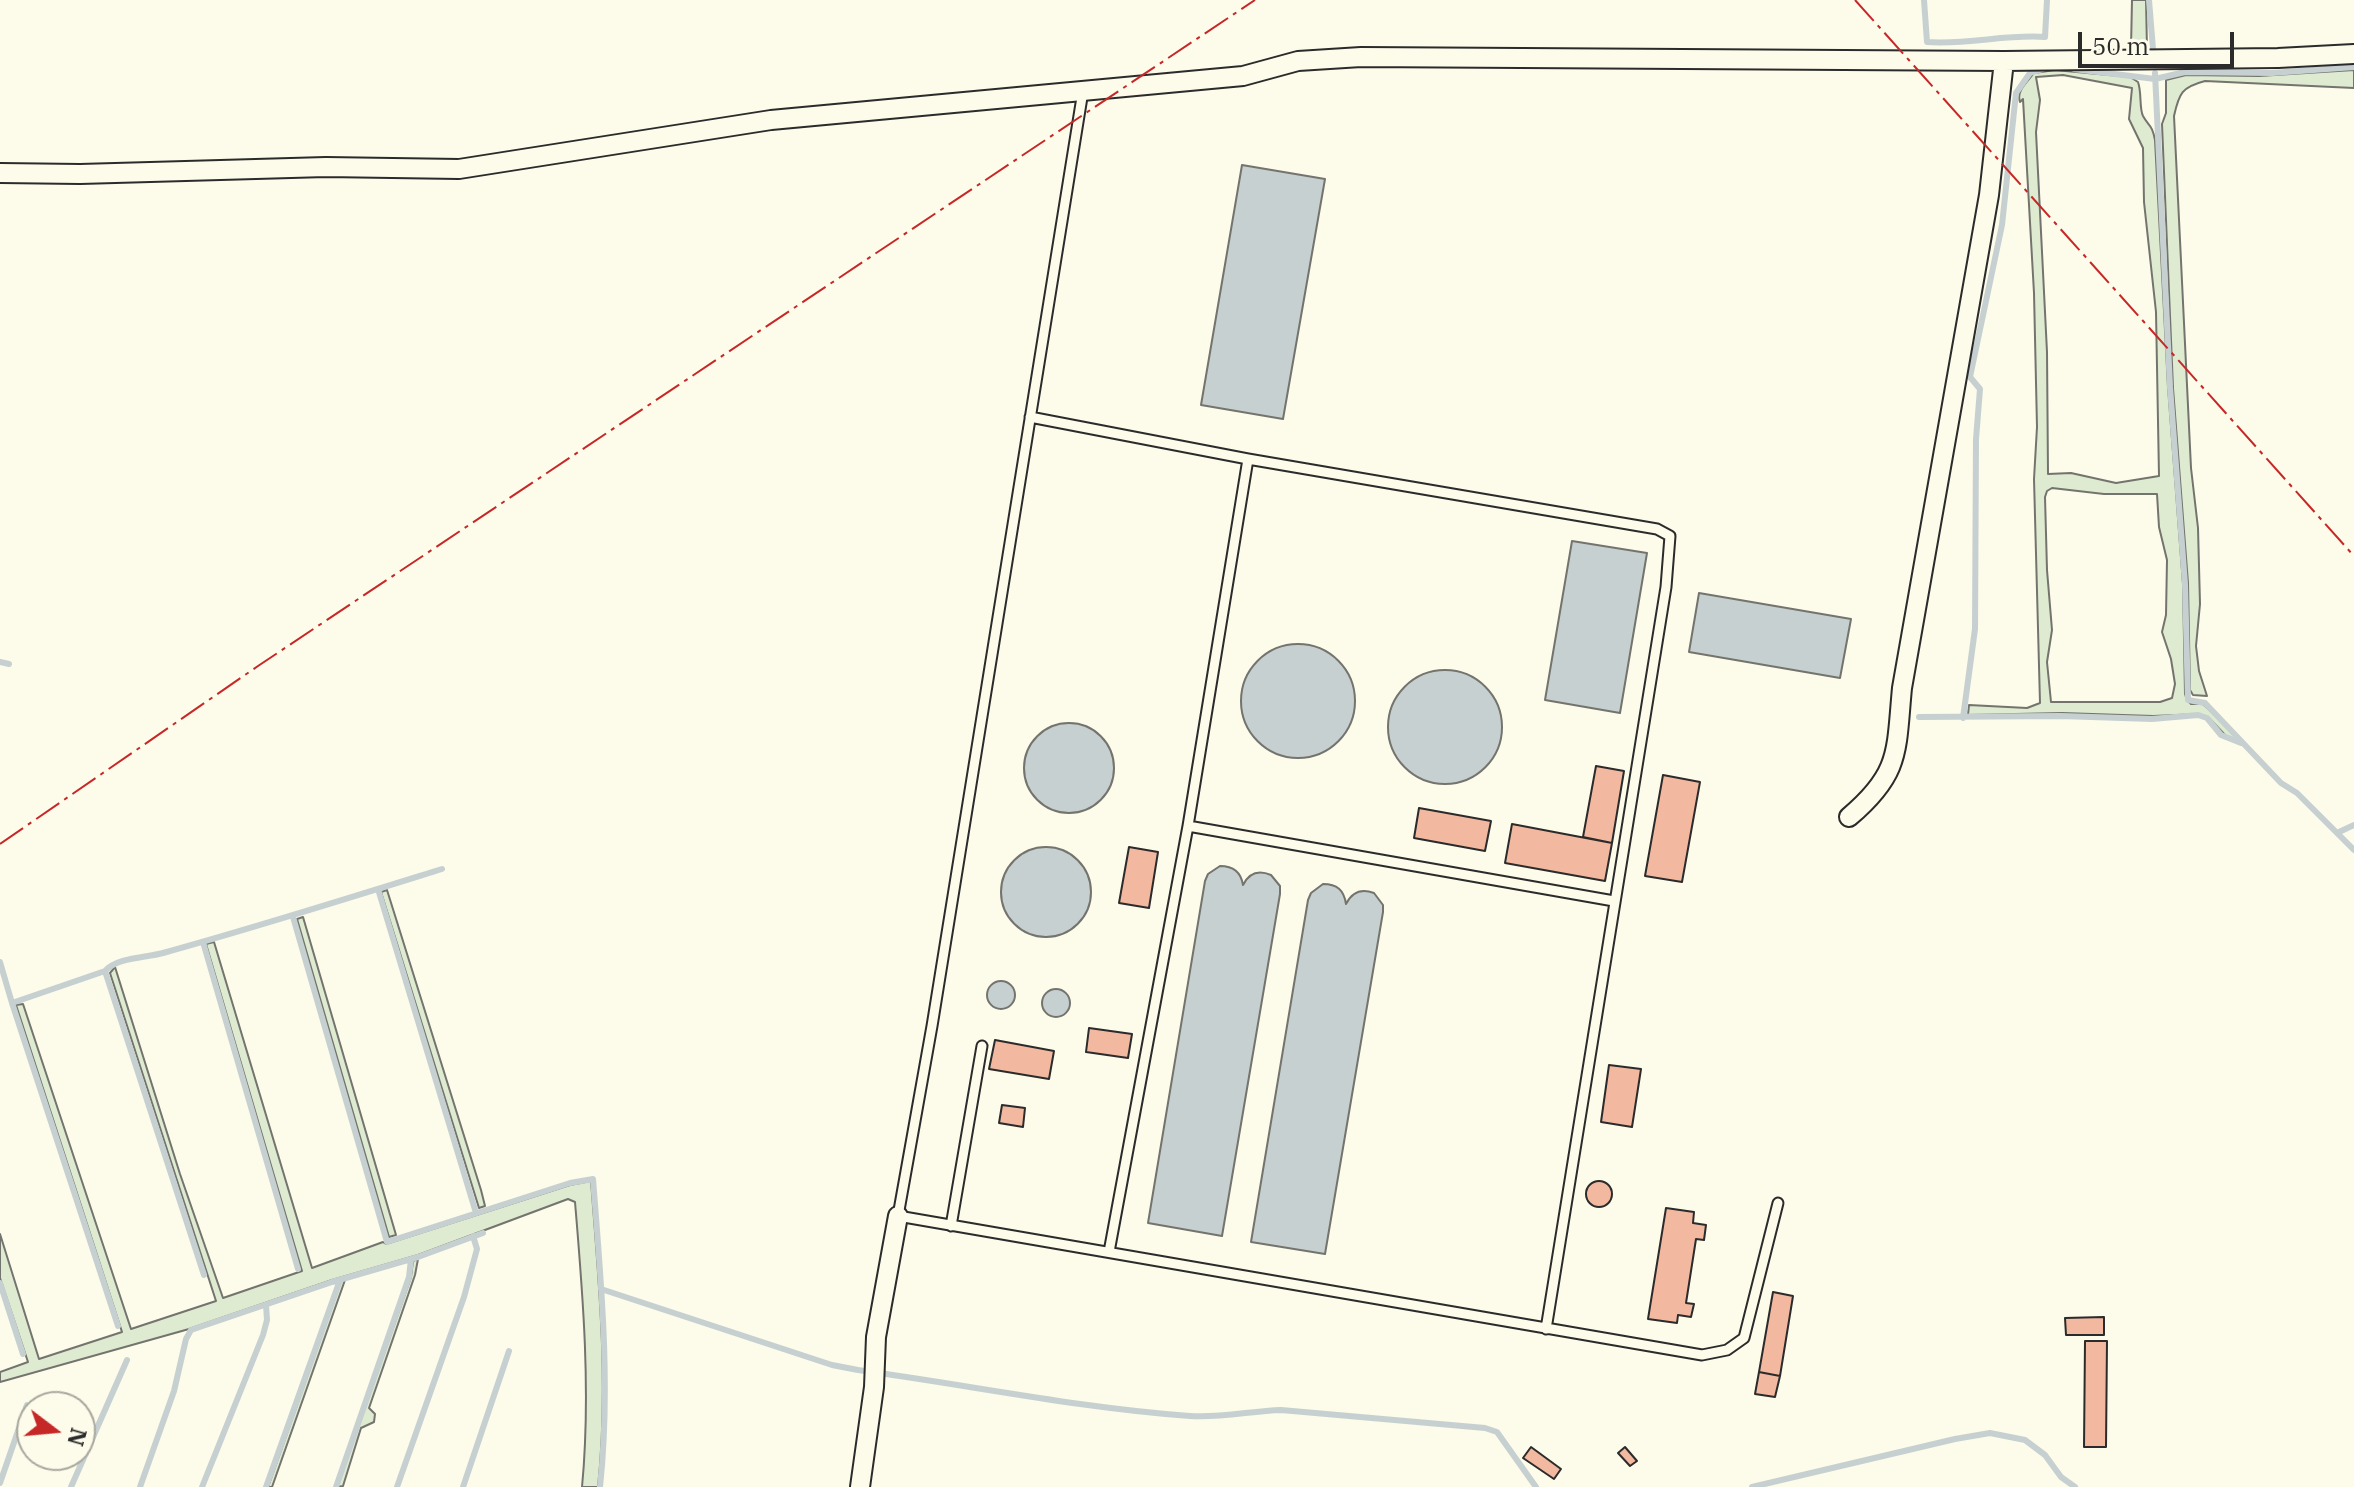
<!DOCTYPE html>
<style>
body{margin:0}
#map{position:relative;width:2354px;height:1487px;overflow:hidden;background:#fdfbea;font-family:"IBM Plex Serif",serif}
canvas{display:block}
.north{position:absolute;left:16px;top:1391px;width:80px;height:80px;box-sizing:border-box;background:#fdfbea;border:2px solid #a9a89e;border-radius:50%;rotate:106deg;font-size:22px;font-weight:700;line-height:32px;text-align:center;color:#2b2b2b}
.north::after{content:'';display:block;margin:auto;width:28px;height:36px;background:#c62828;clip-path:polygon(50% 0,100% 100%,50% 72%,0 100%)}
.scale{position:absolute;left:2078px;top:32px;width:156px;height:36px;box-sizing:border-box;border:4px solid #2b2b2b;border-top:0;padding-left:10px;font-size:24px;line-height:28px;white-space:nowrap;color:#2b2b2b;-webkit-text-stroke:6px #fdfbea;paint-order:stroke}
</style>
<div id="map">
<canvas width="2354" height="1487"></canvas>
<div class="north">N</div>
<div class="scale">50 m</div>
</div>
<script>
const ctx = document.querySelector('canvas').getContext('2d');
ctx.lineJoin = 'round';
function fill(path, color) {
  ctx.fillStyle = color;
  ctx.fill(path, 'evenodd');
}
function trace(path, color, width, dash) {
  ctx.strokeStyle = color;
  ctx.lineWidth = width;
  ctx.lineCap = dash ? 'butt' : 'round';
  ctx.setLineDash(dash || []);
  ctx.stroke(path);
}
const green = new Path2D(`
 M 2132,0 L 2146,0 L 2147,49 L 2131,48 Z
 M 2055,70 L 2130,77 L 2138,82 C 2142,93 2139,108 2143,116 C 2149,127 2152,124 2155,140 L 2168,387 L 2183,584 L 2185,694 L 2187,700 L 2191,704 L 2203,704 L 2235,734 L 2238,741 L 2228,738 L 2209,718 L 2199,714 L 2153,716 L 2062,713 L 1968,715 L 1969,705 L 2027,708 L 2040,703 L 2034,479 L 2037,427 L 2034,293 L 2023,99 L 2020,102 C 2016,91 2027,82 2034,73 ZM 2063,75 L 2132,88 L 2129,119 L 2143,148 L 2144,202 L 2156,312 L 2159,476 L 2116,483 L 2071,473 L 2048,474 L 2047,352 L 2036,132 L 2040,100 L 2036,77 ZM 2052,488 L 2104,494 L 2157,494 L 2159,527 L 2167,560 L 2166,615 L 2162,632 L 2171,659 L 2175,684 L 2172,698 L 2160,702 L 2051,702 L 2047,662 L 2052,630 L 2047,570 L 2045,497 L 2047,491 Z
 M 2354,70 L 2354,88 L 2205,81 C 2182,87 2179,93 2174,116 L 2191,468 L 2198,528 L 2200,604 L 2196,646 L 2199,671 L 2207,696 L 2193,695 L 2190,690 L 2188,583 L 2173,388 L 2162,124 L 2166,113 L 2166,80 L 2186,75 L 2259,76 Z
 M 387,890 L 481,1190 L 485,1206 L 479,1208 L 381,892 Z
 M 303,917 L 396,1235 L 389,1237 L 297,919 Z
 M 214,942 L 312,1268 L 383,1242 L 386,1244 L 570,1185 L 591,1181 C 599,1283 609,1385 598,1487 L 582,1487 C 591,1393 583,1296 575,1202 L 568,1199 L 418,1255 L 332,1280 L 189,1329 L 0,1382 L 0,1372 L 28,1362 L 0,1278 L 0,1234 L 39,1359 L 122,1332 L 16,1005 L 23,1004 L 131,1329 L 216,1301 L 110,973 L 115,967 L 180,1174 L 223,1298 L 302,1271 L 206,944 Z
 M 418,1259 L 415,1275 L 369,1408 L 375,1414 L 374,1422 L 361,1428 L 343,1486 L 337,1487 L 411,1277 L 413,1261 Z
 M 345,1280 L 272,1487 L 268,1487 L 341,1281 Z`);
const water = new Path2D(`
 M 1242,165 L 1325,179 L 1283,419 L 1201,405 Z
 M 1572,541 L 1647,553 L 1620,713 L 1545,700 Z
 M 1699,593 L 1851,619 L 1840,678 L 1689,652 Z
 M1241 701a57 57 0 1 1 114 0a57 57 0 1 1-114 0Z
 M1388 727a57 57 0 1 1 114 0a57 57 0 1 1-114 0Z
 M1024 768a45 45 0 1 1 90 0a45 45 0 1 1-90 0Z
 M1001 892a45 45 0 1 1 90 0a45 45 0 1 1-90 0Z
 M 1220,866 C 1233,866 1241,872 1243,885 C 1249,873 1259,870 1271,875 L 1280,886 L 1280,894 L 1222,1236 L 1148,1223 L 1205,881 L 1208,874 Z
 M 1323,884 C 1337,884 1344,890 1346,904 C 1352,892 1361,888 1374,893 L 1383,905 L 1383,912 L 1325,1254 L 1251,1242 L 1308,900 L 1311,893 Z
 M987 995a14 14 0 1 1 28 0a14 14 0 1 1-28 0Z
 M1042 1003a14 14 0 1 1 28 0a14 14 0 1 1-28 0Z`);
const stream = new Path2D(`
 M 1924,0 L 1927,42 C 1968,45 2006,34 2045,37 L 2047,0
 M 2149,0 L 2153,49
 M 2074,69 L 2155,79 L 2185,72 L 2272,73 L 2354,67
 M 2155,73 L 2170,387 L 2185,584 L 2188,700 L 2205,703 L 2281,783 L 2297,793 L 2354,850
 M 0,662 L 9,664
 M 1919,717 L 2061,716 L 2152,719 L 2198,715 L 2207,718 L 2221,735 L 2241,743
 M 1963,718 L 1975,629 L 1976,439 L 1980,389 L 1970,377 L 2002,225 L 2016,93 L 2030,73 L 2043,69
 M 2337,833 L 2354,825
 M 378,889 L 476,1213
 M 293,917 L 387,1242 L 570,1183 L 593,1179 C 601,1281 611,1385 600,1487
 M 203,942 L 298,1269
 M 0,962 L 12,1003 L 105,971 C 118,957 145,958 163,953 C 257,927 349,898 442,869
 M 105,971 L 204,1275
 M 12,1003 L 118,1326
 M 0,1283 L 23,1354
 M 601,1289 L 832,1365 L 858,1370 C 969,1385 1079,1408 1190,1416 C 1221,1418 1251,1411 1281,1410 L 1485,1428 L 1497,1432 L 1536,1487
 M 0,1483 L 27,1405
 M 71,1487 L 127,1360
 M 140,1487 L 174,1391 L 186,1339 L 191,1330 L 332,1282 L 418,1257 L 483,1233
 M 202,1487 L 263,1335 L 267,1320 L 266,1305
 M 266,1487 L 340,1280
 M 336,1487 L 409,1277 L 411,1259
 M 397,1487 L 464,1297 L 477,1249 L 473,1236
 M 463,1487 L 509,1351
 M 1752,1487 L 1955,1439 L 1990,1433 L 2025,1440 L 2045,1455 L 2061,1477 L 2075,1487`);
const building = new Path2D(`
 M 1596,766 L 1624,771 L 1612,843 L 1583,837 Z
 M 1663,775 L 1700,782 L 1682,882 L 1645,876 Z
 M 1419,808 L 1491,821 L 1485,851 L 1414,838 Z
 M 1512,824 L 1612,843 L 1605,881 L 1505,863 Z
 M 1129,847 L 1158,852 L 1149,908 L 1119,903 Z
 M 1089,1028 L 1132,1034 L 1128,1058 L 1086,1052 Z
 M 995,1040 L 1054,1051 L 1049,1079 L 989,1069 Z
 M 1609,1065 L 1641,1069 L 1632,1127 L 1601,1122 Z
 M 1002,1105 L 1025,1108 L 1023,1127 L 999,1123 Z
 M1586 1194a13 13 0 1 1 26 0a13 13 0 1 1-26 0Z
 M 1666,1208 L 1694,1212 L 1693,1223 L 1706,1225 L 1704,1240 L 1696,1239 L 1686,1303 L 1694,1304 L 1691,1317 L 1678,1315 L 1677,1323 L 1648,1319 Z
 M 1773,1292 L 1793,1296 L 1780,1376 L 1759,1372 Z
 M 2104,1317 L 2104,1335 L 2066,1335 L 2065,1318 Z
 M 2085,1341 L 2107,1341 L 2106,1447 L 2084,1447 Z
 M 1759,1372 L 1780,1376 L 1775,1397 L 1755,1394 Z
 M 1531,1447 L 1561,1469 L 1554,1479 L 1523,1458 Z
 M 1625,1447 L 1637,1461 L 1630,1466 L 1618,1453 Z`);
const lane = new Path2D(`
 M 1083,91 L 932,1026 L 898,1216 L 1702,1355 L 1727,1350 L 1744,1338 L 1778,1203
 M 1030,417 L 1248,459 L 1657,529 L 1670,536 L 1666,587 L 1546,1329
 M 1188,826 L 1614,901
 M 951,1226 L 982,1046
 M 1109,1252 L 1188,826 L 1248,459`);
const street = new Path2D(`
 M 0,173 L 80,174 L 326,167 L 459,169 L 771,120 L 1243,76 L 1298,61 L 1361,57 L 2004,61 L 2278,58 L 2354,54
 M 1849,817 C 1901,773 1896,751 1902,688 L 1989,195 L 2004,61
 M 860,1487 L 874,1387 L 876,1337 L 898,1216`);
const power = new Path2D(`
 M 1855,0 L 2354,556
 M 0,844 L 258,666 L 1255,0`);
fill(green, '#deebd1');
trace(green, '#74746e', 2);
fill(water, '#c7d0d0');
trace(water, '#74746e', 2);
trace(stream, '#c7d0d0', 6);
fill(building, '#f2b8a0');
trace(building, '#2b2b2b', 2);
trace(lane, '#2b2b2b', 13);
trace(street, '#2b2b2b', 22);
trace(lane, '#fdfbea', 9);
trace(street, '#fdfbea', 18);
trace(power, '#c62828', 2, [28, 6, 4, 6]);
</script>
